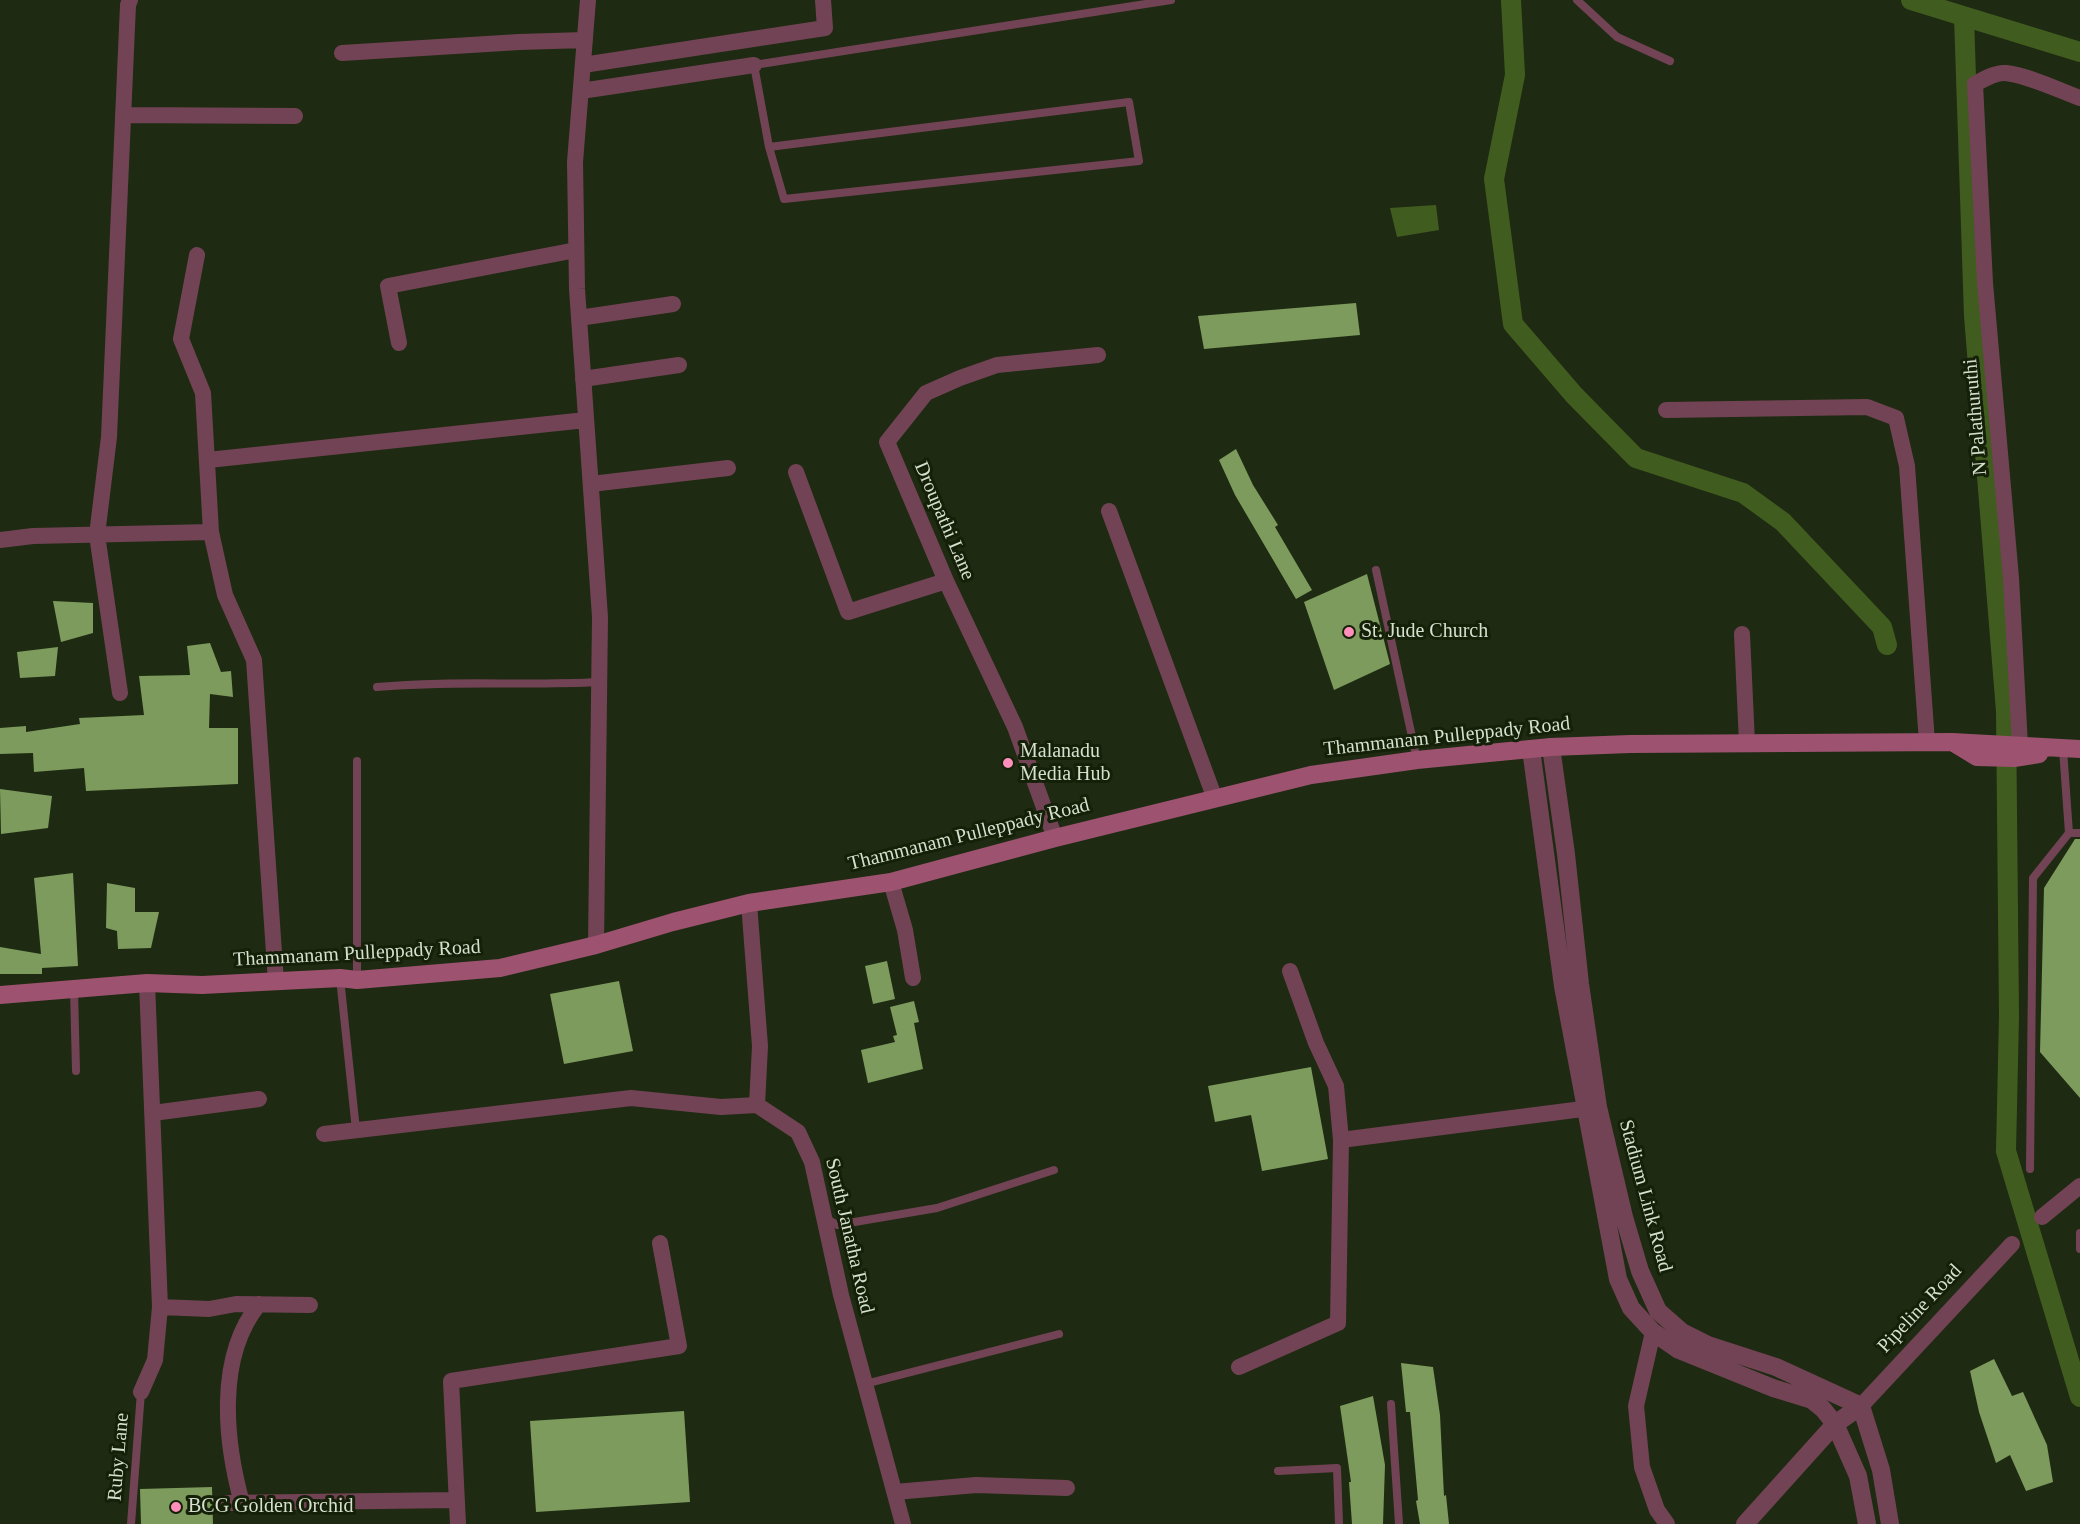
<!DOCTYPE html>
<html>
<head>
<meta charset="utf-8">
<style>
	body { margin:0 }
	canvas { display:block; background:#1e2a11 }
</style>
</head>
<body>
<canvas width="2080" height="1524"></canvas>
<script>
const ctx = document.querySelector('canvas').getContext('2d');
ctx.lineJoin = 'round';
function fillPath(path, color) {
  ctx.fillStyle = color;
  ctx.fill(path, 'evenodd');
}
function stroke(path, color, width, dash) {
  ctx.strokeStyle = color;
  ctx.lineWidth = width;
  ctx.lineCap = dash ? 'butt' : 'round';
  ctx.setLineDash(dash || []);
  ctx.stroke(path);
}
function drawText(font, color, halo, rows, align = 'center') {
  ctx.font = font + ' "Times New Roman",serif';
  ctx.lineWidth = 6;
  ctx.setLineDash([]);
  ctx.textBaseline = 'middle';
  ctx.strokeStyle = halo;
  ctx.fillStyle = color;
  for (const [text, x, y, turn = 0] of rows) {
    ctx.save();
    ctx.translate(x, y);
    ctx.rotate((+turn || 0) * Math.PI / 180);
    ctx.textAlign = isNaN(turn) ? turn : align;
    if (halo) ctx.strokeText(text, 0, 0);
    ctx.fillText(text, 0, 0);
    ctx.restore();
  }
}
fillPath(new Path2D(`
	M 1436,205 L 1439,230 L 1397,237 L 1390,208 Z`), '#415c1f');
stroke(new Path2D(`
	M 1511,0 L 1515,75 L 1494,179 L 1513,324 L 1574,395 L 1636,458 L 1743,493 L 1783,522 L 1882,627 L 1887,645
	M 1911,0 L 2080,52
	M 1964,17 L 1974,316 L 2006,711 L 2009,1016 L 2006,1151 L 2080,1397`), '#415c1f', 20);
fillPath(new Path2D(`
	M 1356,303 L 1360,335 L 1204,349 L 1198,316 Z
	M 1236,449 L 1253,485 L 1278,525 L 1275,527 L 1312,590 L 1296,599 L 1235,495 L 1219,460 Z
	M 1367,574 L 1390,664 L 1334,690 L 1304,602 Z
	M 53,601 L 93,603 L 93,633 L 61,642 Z
	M 210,643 L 221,672 L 231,671 L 233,697 L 210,694 L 209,728 L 238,728 L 238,784 L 86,791 L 84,768 L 34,772 L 33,753 L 0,754 L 0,728 L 26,726 L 26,732 L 80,724 L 79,718 L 144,715 L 139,676 L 190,675 L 187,646 Z
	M 58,647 L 55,676 L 20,678 L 17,652 Z
	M 0,789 L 52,796 L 48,828 L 1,834 Z
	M 2075,839 L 2080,839 L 2080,1098 L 2040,1052 L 2044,888 Z
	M 73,873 L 78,966 L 42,968 L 42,974 L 0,974 L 0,947 L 41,954 L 34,878 Z
	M 107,883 L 135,888 L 135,912 L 159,912 L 151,948 L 118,949 L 117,931 L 106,928 Z
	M 887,961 L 895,999 L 873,1004 L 865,966 Z
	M 619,981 L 633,1051 L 564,1064 L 550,994 Z
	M 914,1001 L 919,1022 L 914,1023 L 923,1069 L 868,1083 L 861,1050 L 895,1042 L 893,1036 L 897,1035 L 890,1007 Z
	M 1311,1067 L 1328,1159 L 1262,1171 L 1251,1115 L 1215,1122 L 1208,1086 Z
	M 1994,1359 L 2012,1396 L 2023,1392 L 2047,1445 L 2053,1482 L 2026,1491 L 2010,1455 L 1996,1463 L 1979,1412 L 1970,1371 Z
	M 1401,1363 L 1433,1367 L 1440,1415 L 1444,1496 L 1446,1495 L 1449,1524 L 1420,1524 L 1416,1501 L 1418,1500 L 1410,1412 L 1406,1412 Z
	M 1373,1396 L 1385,1465 L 1383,1524 L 1352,1524 L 1349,1482 L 1351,1482 L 1340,1406 Z
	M 684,1411 L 690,1502 L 536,1512 L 530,1421 Z
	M 212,1487 L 213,1524 L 141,1524 L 140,1489 Z`), '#7c9b5d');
stroke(new Path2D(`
	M 1577,0 L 1617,37 L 1670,61
	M 769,147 L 1129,102 L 1139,161 L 784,199 L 769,147 L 754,65 L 1171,0
	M 1376,570 L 1417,760
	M 377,687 C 451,680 525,686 599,682
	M 2063,749 L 2069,833 L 2080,833
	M 340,978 L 356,1130
	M 357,980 L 357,761
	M 74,989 L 76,1071
	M 2030,1169 L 2033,878 L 2069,833
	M 826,1218 L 837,1225 L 937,1208 L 1054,1170
	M 2080,1233 L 2080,1249
	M 865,1384 L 1059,1334
	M 1391,1404 L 1399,1524
	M 1278,1471 L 1337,1468 L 1339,1524
	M 131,1524 L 141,1392`), '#724355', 8);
stroke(new Path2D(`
	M 588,0 L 575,162 L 577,289 L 600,617 L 596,945
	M 342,53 L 519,42 L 585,40
	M 583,65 L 825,28 L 823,0
	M 581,91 L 754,65
	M 123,115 L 295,116
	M 197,255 L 181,339 L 203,393 L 211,532
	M 579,318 L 673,304
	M 399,343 L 388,286 L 576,250
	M 583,379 L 679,365
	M 1666,410 L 1867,407 L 1896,418 L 1907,466 L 1927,742
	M 208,460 L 586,420
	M 796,472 L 848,612 L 946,581
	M 591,484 L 728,468
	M 1109,511 L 1215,799
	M 0,540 L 33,536 L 211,532 L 225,595 L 254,660 L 276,982
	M 1742,634 L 1747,743
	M 120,693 L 97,535 L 109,437 L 128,5 L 130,0
	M 2020,746 L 2011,578 L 1985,283 L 1975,84 C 1984,79 1996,72 2006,73 C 2030,76 2058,90 2080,98
	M 1055,838 L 1015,727 L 946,581 L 887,442 L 926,393 L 960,378 L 997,365 L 1098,355
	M 891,882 L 905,930 L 913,978
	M 749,903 L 760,1046 L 757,1105 L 798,1132 L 812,1162 L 841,1295 L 903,1524
	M 1290,971 L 1316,1043 L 1336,1086 L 1341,1140
	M 153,1113 L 259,1099
	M 324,1134 L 631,1098 L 721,1107 L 757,1105
	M 2042,1217 L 2080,1186
	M 160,1307 L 209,1309 L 236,1304 L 310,1305
	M 1653,1332 L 1636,1406 L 1642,1467 L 1657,1510 L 1667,1524
	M 1239,1367 L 1338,1323 L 1341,1140 L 1598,1107
	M 141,1392 L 155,1360 L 160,1307 L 147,983
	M 1861,1406 L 2012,1244
	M 895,1492 L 976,1485 L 1067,1488
	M 223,1503 L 457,1500
	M 242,1503 C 225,1441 216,1357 259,1304
	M 458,1524 L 451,1381 L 679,1346 L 660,1243`), '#724355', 16);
stroke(new Path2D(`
	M 1551,747 L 1566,854 L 1580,984 L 1598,1107 L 1624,1217 L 1640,1271 L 1658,1311 L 1682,1332 L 1708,1345 L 1776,1367 L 1861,1406 L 1881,1470 L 1890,1524
	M 1531,749 L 1563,986 L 1618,1279 L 1631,1308 L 1653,1332 L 1679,1350 L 1773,1388 L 1812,1400 L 1823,1409 L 1835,1424 L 1858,1476 L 1867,1524
	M 1745,1524 L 1835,1424 L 1861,1406`), '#724355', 18);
stroke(new Path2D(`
	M 1954,743 L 1977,757 L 2014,758 L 2039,754
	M 0,995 L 147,983 L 202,985 L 340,978 L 357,980 L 500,968 L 596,945 L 673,922 L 749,903 L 891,882 L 1055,838 L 1311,775 L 1417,760 L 1551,747 L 1630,744 L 1952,742 L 2080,749`), '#9d5270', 18);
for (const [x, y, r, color] of [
	[1349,632,6,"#ff8eba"],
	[1008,763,6,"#ff8eba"],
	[176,1507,6,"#ff8eba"]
]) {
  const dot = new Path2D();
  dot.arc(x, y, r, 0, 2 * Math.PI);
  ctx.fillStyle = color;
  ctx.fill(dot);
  stroke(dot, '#142007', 2);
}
drawText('20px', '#d7dfcf', '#142007', [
	["N Palathuruthi",1976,417,-95],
	["Droupathi Lane",944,521,67],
	["Thammanam Pulleppady Road",1447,737,-6],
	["Thammanam Pulleppady Road",969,835,-14],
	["Thammanam Pulleppady Road",357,954,-3],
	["Stadium Link Road",1645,1196,75],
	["South Janatha Road",849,1236,77],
	["Pipeline Road",1920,1309,-47],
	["Ruby Lane",119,1457,-85]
]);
drawText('20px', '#d7dfcf', '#142007', [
	["St. Jude Church",1361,632],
	["Malanadu",1020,752],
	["Media Hub",1020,775],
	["BCG Golden Orchid",188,1507]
], 'left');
</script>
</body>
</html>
